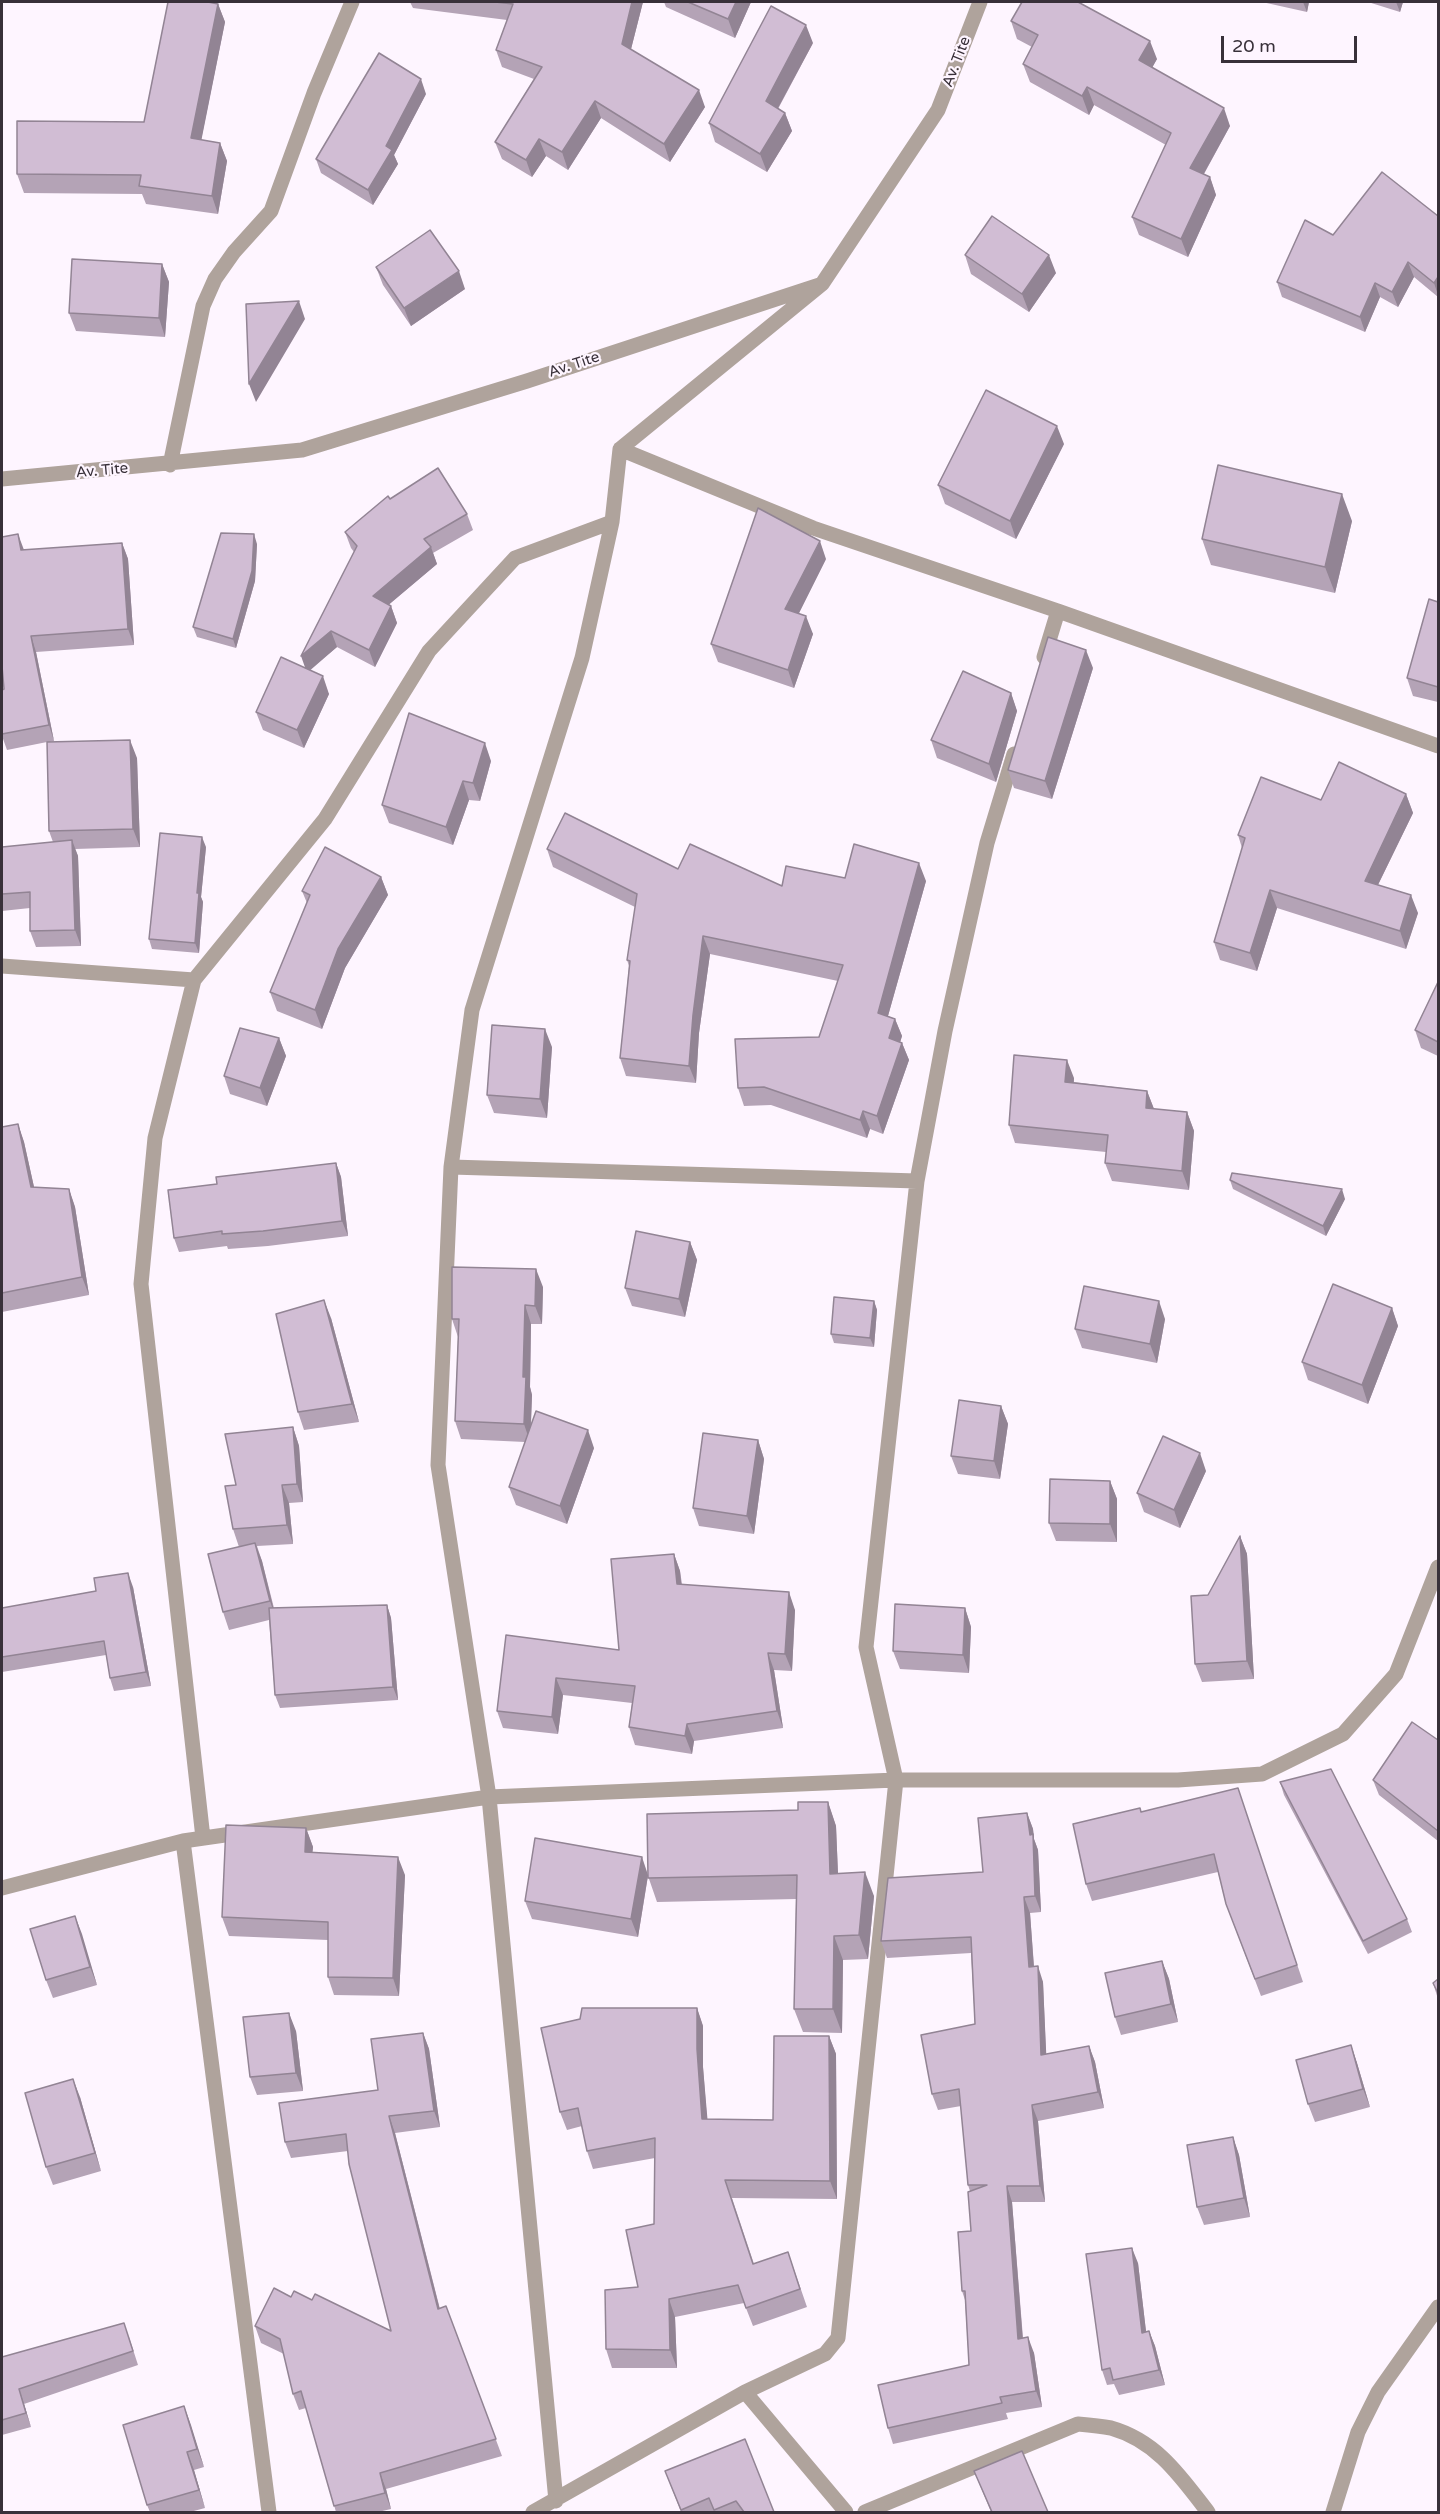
<!DOCTYPE html>
<html>
<head>
<meta charset="utf-8">
<style>
	body { margin:0 }
	#map { position:relative; width:1440px; height:2514px; overflow:hidden; background:#fef5ff; font-family:"Varela Round",sans-serif }
	canvas { display:block }
	.frame { position:absolute; inset:0; border:3px solid #383039; pointer-events:none }
	.scale { position:absolute; left:1221px; top:36px; width:136px; height:27px; box-sizing:border-box; border:3px solid #383039; border-top:0; padding-left:8px; font-size:18px; line-height:21px; white-space:nowrap; color:#383039; -webkit-text-stroke:4px #fef5ff; paint-order:stroke }
</style>
</head>
<body>
<div id="map">
<canvas width="1440" height="2514"></canvas>
<div class="frame"></div>
<div class="scale">20 m</div>
</div>
<script>
const ctx = document.querySelector('canvas').getContext('2d');
ctx.lineJoin = 'round';
function stroke(path, color, width, dash) {
  ctx.strokeStyle = color;
  ctx.lineWidth = width;
  ctx.lineCap = dash ? 'butt' : 'round';
  ctx.setLineDash(dash || []);
  ctx.stroke(path);
}
function fillPath(path, color) {
  ctx.fillStyle = color;
  ctx.fill(path, 'evenodd');
}
function drawText(font, color, halo, rows, align = 'center') {
  ctx.font = font + ' "Varela Round",sans-serif';
  ctx.lineWidth = 4.5;
  ctx.setLineDash([]);
  ctx.textBaseline = 'middle';
  ctx.strokeStyle = halo;
  ctx.fillStyle = color;
  for (const [text, x, y, turn = 0] of rows) {
    ctx.save();
    ctx.translate(x, y);
    ctx.rotate((+turn || 0) * Math.PI / 180);
    ctx.textAlign = isNaN(turn) ? turn : align;
    if (halo) ctx.strokeText(text, 0, 0);
    ctx.fillText(text, 0, 0);
    ctx.restore();
  }
}
stroke(new Path2D(`
	M 620,449 L 813,528 L 1058,611 L 1044,657
	M 170,465 L 203,306 L 215,279 L 234,252 L 271,211 L 314,93 L 352,2
	M 2,479 L 302,450 L 527,381 L 822,284 L 938,110 L 980,2
	M 1058,611 L 1438,746
	M 2,966 L 194,980
	M 451,1167 L 917,1181
	M 203,1838 L 141,1284 L 155,1138 L 194,980 L 325,819 L 429,651 L 515,558 L 612,522 L 620,449 L 822,284
	M 183,1841 L 269,2512
	M 2,1888 L 183,1841 L 489,1797 L 896,1780 L 1178,1780 L 1262,1774 L 1343,1734 L 1396,1674 L 1438,1567
	M 745,2392 L 846,2512
	M 556,2501 L 489,1797 L 438,1465 L 451,1167 L 472,1010 L 582,658 L 612,522
	M 533,2512 L 745,2392 L 825,2354 L 838,2338 L 896,1780 L 866,1647 L 917,1181 L 945,1031 L 987,843 L 1014,754
	M 865,2512 L 1078,2424 C 1089,2425 1100,2426 1111,2428 C 1157,2441 1181,2477 1208,2512
	M 1333,2512 L 1358,2432 L 1378,2392 L 1438,2307`), '#afa39c', 15);
fillPath(new Path2D(`
	M 410,2 L 643,2 L 631,49 L 705,107 L 670,162 L 601,118 L 568,170 L 546,156 L 532,177 L 502,159 L 495,142 L 534,79 L 502,67 L 496,50 L 507,20 L 413,8 Z
	M 664,2 L 751,2 L 735,38 L 666,7 Z
	M 1262,2 L 1309,2 L 1307,12 Z
	M 1368,2 L 1403,2 L 1400,12 Z
	M 218,4 L 225,22 L 201,140 L 220,143 L 227,161 L 218,214 L 146,204 L 142,194 L 24,193 L 17,174 L 144,122 Z
	M 1011,21 L 1157,59 L 1152,67 L 1230,126 L 1204,174 L 1210,177 L 1216,195 L 1188,257 L 1139,235 L 1132,217 L 1166,145 L 1094,105 L 1089,115 L 1030,82 L 1023,64 L 1032,47 L 1017,39 Z
	M 813,43 L 778,109 L 785,113 L 792,131 L 767,172 L 715,142 L 709,123 Z
	M 426,94 L 394,155 L 398,164 L 373,205 L 321,173 L 316,159 Z
	M 1438,216 L 1438,297 L 1414,277 L 1398,307 L 1380,297 L 1365,332 L 1282,297 L 1277,282 L 1333,235 Z
	M 965,255 L 1056,273 L 1029,312 L 971,274 Z
	M 162,264 L 169,282 L 165,337 L 76,331 L 69,313 Z
	M 376,267 L 465,289 L 411,326 L 383,285 Z
	M 1064,444 L 1016,539 L 945,504 L 938,485 Z
	M 390,499 L 467,514 L 473,530 L 433,553 L 437,564 L 388,605 L 391,606 L 397,623 L 375,667 L 337,647 L 309,670 L 329,694 L 304,748 L 263,730 L 256,712 L 305,668 L 354,552 L 351,548 L 345,532 Z
	M 1352,521 L 1335,593 L 1211,565 L 1202,539 Z
	M 122,543 L 128,559 L 134,645 L 36,652 L 54,741 L 50,742 L 137,758 L 140,847 L 75,849 L 78,856 L 81,946 L 36,947 L 30,931 L 30,908 L 2,911 L 2,847 L 53,842 L 49,831 L 47,742 L 7,750 L 2,736 L 2,690 L 4,689 L 24,550 Z
	M 257,544 L 255,581 L 236,648 L 197,637 L 193,627 Z
	M 826,559 L 799,613 L 813,634 L 794,688 L 718,662 L 711,644 Z
	M 1438,602 L 1438,702 L 1413,696 L 1407,678 Z
	M 1093,668 L 1052,799 L 1014,788 L 1008,770 Z
	M 1011,693 L 1017,711 L 996,782 L 937,758 L 931,740 Z
	M 491,761 L 480,801 L 469,800 L 453,845 L 389,823 L 382,805 Z
	M 1406,794 L 1413,813 L 1378,885 L 1418,913 L 1406,949 L 1277,908 L 1257,971 L 1220,960 L 1214,942 L 1242,848 L 1238,835 L 1321,800 Z
	M 206,847 L 201,897 L 203,902 L 199,953 L 152,949 L 149,939 Z
	M 547,849 L 678,869 L 782,886 L 845,878 L 926,881 L 888,1016 L 895,1019 L 902,1036 L 900,1042 L 902,1043 L 909,1060 L 883,1134 L 870,1129 L 867,1138 L 771,1105 L 744,1106 L 738,1088 L 819,1037 L 838,981 L 710,954 L 699,1033 L 696,1083 L 626,1076 L 620,1058 L 629,966 L 627,960 L 635,907 L 553,867 Z
	M 381,877 L 388,895 L 345,968 L 322,1029 L 277,1011 L 270,992 L 307,903 L 302,891 Z
	M 1438,982 L 1438,1056 L 1421,1048 L 1415,1030 Z
	M 279,1038 L 286,1056 L 267,1106 L 230,1094 L 224,1076 Z
	M 552,1047 L 547,1118 L 494,1113 L 487,1095 Z
	M 1074,1078 L 1074,1082 L 1147,1091 L 1154,1109 L 1187,1112 L 1194,1131 L 1189,1190 L 1112,1181 L 1105,1163 L 1106,1152 L 1015,1143 L 1009,1125 Z
	M 18,1124 L 24,1142 L 34,1187 L 69,1189 L 75,1207 L 89,1295 L 2,1312 L 2,1127 Z
	M 336,1163 L 341,1177 L 348,1236 L 268,1246 L 228,1249 L 227,1246 L 179,1252 L 174,1238 L 217,1184 Z
	M 1230,1180 L 1345,1199 L 1326,1236 L 1233,1189 Z
	M 690,1242 L 697,1260 L 685,1317 L 632,1306 L 625,1288 Z
	M 543,1287 L 542,1324 L 531,1324 L 530,1387 L 532,1395 L 531,1426 L 594,1448 L 567,1524 L 516,1505 L 509,1487 L 525,1442 L 461,1439 L 455,1421 L 458,1337 L 452,1319 Z
	M 874,1301 L 877,1310 L 874,1347 L 834,1343 L 831,1334 Z
	M 1392,1308 L 1398,1326 L 1368,1404 L 1308,1380 L 1302,1362 Z
	M 331,1318 L 359,1422 L 304,1430 L 298,1412 Z
	M 1165,1319 L 1157,1363 L 1082,1348 L 1075,1329 Z
	M 1001,1406 L 1008,1424 L 1000,1479 L 958,1474 L 951,1456 Z
	M 293,1427 L 299,1446 L 303,1502 L 289,1503 L 293,1544 L 257,1546 L 262,1561 L 274,1608 L 387,1605 L 391,1618 L 398,1700 L 280,1708 L 275,1695 L 269,1620 L 229,1630 L 223,1612 L 239,1547 L 233,1529 L 236,1485 Z
	M 758,1440 L 764,1459 L 754,1534 L 699,1526 L 693,1508 Z
	M 1206,1471 L 1180,1528 L 1144,1512 L 1137,1493 Z
	M 1110,1481 L 1117,1499 L 1117,1542 L 1056,1541 L 1049,1523 Z
	M 1240,1536 L 1247,1554 L 1254,1679 L 1202,1682 L 1195,1664 L 1208,1595 Z
	M 674,1554 L 680,1571 L 682,1584 L 795,1610 L 792,1671 L 774,1670 L 783,1728 L 694,1741 L 692,1754 L 635,1745 L 629,1727 L 632,1703 L 563,1695 L 558,1734 L 503,1728 L 497,1711 L 506,1635 L 619,1650 Z
	M 133,1587 L 151,1686 L 114,1691 L 110,1678 L 106,1655 L 2,1672 L 2,1608 Z
	M 965,1608 L 971,1627 L 969,1673 L 900,1669 L 893,1651 Z
	M 1438,1740 L 1438,1841 L 1379,1795 L 1373,1780 Z
	M 1280,1782 L 1407,1919 L 1412,1932 L 1368,1954 L 1284,1795 Z
	M 1238,1788 L 1303,1982 L 1261,1996 L 1226,1904 L 1218,1872 L 1092,1901 L 1086,1884 L 1142,1812 Z
	M 828,1802 L 836,1826 L 838,1874 L 874,1896 L 868,1959 L 843,1960 L 842,2033 L 803,2032 L 794,2009 L 796,1899 L 657,1902 L 648,1876 L 638,1937 L 532,1919 L 525,1901 L 648,1875 L 798,1810 Z
	M 1027,1813 L 1033,1829 L 1034,1839 L 1038,1850 L 1041,1912 L 1030,1913 L 1034,1966 L 1043,1982 L 1046,2054 L 1089,2046 L 1095,2062 L 1104,2108 L 1038,2121 L 1045,2202 L 1012,2202 L 1023,2338 L 1034,2353 L 1042,2407 L 1006,2413 L 1008,2419 L 893,2444 L 888,2428 L 969,2365 L 965,2300 L 962,2291 L 971,2231 L 970,2191 L 968,2185 L 961,2106 L 938,2110 L 932,2094 L 975,2024 L 971,1953 L 887,1958 L 881,1941 L 983,1872 Z
	M 306,1828 L 313,1847 L 312,1852 L 405,1875 L 399,1996 L 334,1995 L 328,1977 L 328,1940 L 229,1936 L 222,1917 Z
	M 75,1916 L 97,1985 L 53,1998 L 46,1980 Z
	M 1162,1961 L 1169,1979 L 1178,2022 L 1121,2035 L 1115,2017 Z
	M 1438,1979 L 1438,1999 L 1433,1983 Z
	M 697,2008 L 703,2026 L 703,2067 L 707,2119 L 773,2120 L 829,2036 L 836,2054 L 837,2199 L 732,2198 L 754,2264 L 788,2252 L 807,2307 L 753,2326 L 744,2303 L 675,2317 L 677,2368 L 612,2368 L 606,2349 L 638,2287 L 654,2224 L 655,2158 L 593,2169 L 587,2151 L 582,2126 L 567,2130 L 560,2112 Z
	M 296,2031 L 303,2091 L 257,2095 L 250,2077 Z
	M 423,2033 L 429,2049 L 440,2127 L 395,2133 L 440,2309 L 446,2306 L 502,2456 L 386,2489 L 391,2509 L 378,2512 L 336,2512 L 306,2408 L 299,2410 L 293,2394 L 284,2354 L 261,2343 L 255,2326 L 291,2297 L 312,2300 L 391,2331 L 348,2151 L 291,2158 L 285,2142 L 378,2090 Z
	M 1351,2045 L 1357,2063 L 1370,2107 L 1315,2122 L 1308,2104 Z
	M 80,2097 L 101,2171 L 53,2185 L 46,2167 Z
	M 1233,2137 L 1239,2155 L 1250,2217 L 1204,2225 L 1197,2207 Z
	M 1138,2263 L 1146,2332 L 1149,2331 L 1155,2346 L 1165,2385 L 1119,2395 L 1114,2384 L 1107,2385 L 1102,2370 Z
	M 129,2337 L 138,2365 L 24,2404 L 31,2427 L 2,2435 L 2,2357 Z
	M 184,2406 L 204,2467 L 194,2470 L 205,2508 L 190,2512 L 150,2512 L 147,2505 Z
	M 665,2471 L 774,2512 L 681,2512 Z
	M 974,2471 L 1048,2512 L 991,2512 Z`), '#b4a3b6');
fillPath(new Path2D(`
	M 632,2 L 643,2 L 628,61 L 622,44 Z
	M 736,2 L 751,2 L 735,38 L 728,19 Z
	M 1303,2 L 1309,2 L 1307,12 Z
	M 1396,2 L 1403,2 L 1400,12 Z
	M 218,4 L 225,22 L 198,157 L 191,138 Z
	M 806,25 L 813,43 L 772,119 L 766,101 Z
	M 1150,41 L 1157,59 L 1146,79 L 1139,60 Z
	M 421,79 L 426,94 L 394,155 L 398,164 L 373,205 L 368,190 L 386,146 Z
	M 1087,87 L 1094,105 L 1089,115 L 1082,96 Z
	M 699,90 L 705,107 L 670,162 L 664,144 Z
	M 595,101 L 601,118 L 568,170 L 562,152 Z
	M 1224,108 L 1230,126 L 1197,186 L 1190,168 Z
	M 785,113 L 792,131 L 767,172 L 760,154 Z
	M 539,139 L 546,156 L 532,177 L 526,160 Z
	M 220,143 L 227,161 L 218,214 L 212,196 Z
	M 1210,177 L 1216,195 L 1188,257 L 1181,239 Z
	M 1049,255 L 1056,273 L 1029,312 L 1022,294 Z
	M 1408,262 L 1414,277 L 1398,307 L 1392,292 Z
	M 162,264 L 169,282 L 165,337 L 159,318 Z
	M 459,271 L 465,289 L 411,326 L 404,308 Z
	M 1438,277 L 1438,295 L 1434,283 Z
	M 1375,283 L 1380,297 L 1365,332 L 1360,317 Z
	M 299,301 L 305,319 L 256,402 L 249,384 Z
	M 1057,426 L 1064,444 L 1016,539 L 1010,521 Z
	M 1342,494 L 1352,521 L 1335,593 L 1325,567 Z
	M 18,534 L 24,550 L 21,550 Z
	M 254,534 L 257,544 L 255,581 L 236,648 L 233,639 Z
	M 820,541 L 826,559 L 792,627 L 785,609 Z
	M 122,543 L 128,559 L 134,645 L 128,629 Z
	M 431,547 L 437,564 L 379,613 L 373,596 Z
	M 391,606 L 397,623 L 375,667 L 369,650 Z
	M 806,616 L 813,634 L 794,688 L 788,670 Z
	M 331,631 L 337,647 L 307,673 L 301,656 Z
	M 31,636 L 36,652 L 54,741 L 49,725 Z
	M 1086,650 L 1093,668 L 1052,799 L 1045,781 Z
	M 323,676 L 329,694 L 304,748 L 297,730 Z
	M 1011,693 L 1017,711 L 996,782 L 989,764 Z
	M 130,740 L 137,758 L 140,847 L 133,829 Z
	M 485,743 L 491,761 L 480,801 L 473,783 Z
	M 463,781 L 469,800 L 453,845 L 446,827 Z
	M 1406,794 L 1413,813 L 1371,899 L 1365,881 Z
	M 202,837 L 206,847 L 201,897 L 203,902 L 199,953 L 195,943 L 197,893 Z
	M 72,840 L 78,856 L 81,946 L 75,930 Z
	M 919,863 L 926,881 L 884,1030 L 878,1013 Z
	M 381,877 L 388,895 L 345,968 L 322,1029 L 315,1010 L 338,949 Z
	M 1270,890 L 1277,908 L 1257,971 L 1250,953 Z
	M 1411,895 L 1418,913 L 1406,949 L 1400,931 Z
	M 703,936 L 710,954 L 699,1033 L 696,1083 L 689,1066 L 693,1015 Z
	M 895,1019 L 902,1036 L 896,1056 L 889,1038 Z
	M 545,1029 L 552,1047 L 547,1118 L 540,1099 Z
	M 279,1038 L 286,1056 L 267,1106 L 260,1088 Z
	M 902,1043 L 909,1060 L 883,1134 L 877,1116 Z
	M 1067,1060 L 1074,1078 L 1072,1100 L 1065,1082 Z
	M 1147,1091 L 1154,1109 L 1146,1108 Z
	M 863,1111 L 870,1129 L 867,1138 L 860,1120 Z
	M 1187,1112 L 1194,1131 L 1189,1190 L 1182,1171 Z
	M 18,1124 L 24,1142 L 38,1205 L 31,1187 Z
	M 336,1163 L 341,1177 L 348,1236 L 342,1221 Z
	M 69,1189 L 75,1207 L 89,1295 L 82,1277 Z
	M 1342,1189 L 1345,1199 L 1326,1236 L 1323,1226 Z
	M 690,1242 L 697,1260 L 685,1317 L 679,1299 Z
	M 536,1269 L 543,1287 L 542,1324 L 535,1306 Z
	M 324,1300 L 331,1318 L 359,1422 L 352,1404 Z
	M 874,1301 L 877,1310 L 874,1347 L 870,1338 Z
	M 1159,1301 L 1165,1319 L 1157,1363 L 1150,1344 Z
	M 525,1305 L 531,1324 L 530,1387 L 532,1395 L 530,1442 L 524,1424 L 523,1377 Z
	M 1392,1308 L 1398,1326 L 1368,1404 L 1362,1385 Z
	M 1001,1406 L 1008,1424 L 1000,1479 L 994,1461 Z
	M 293,1427 L 299,1446 L 303,1502 L 297,1484 Z
	M 588,1430 L 594,1448 L 567,1524 L 560,1506 Z
	M 758,1440 L 764,1459 L 754,1534 L 747,1516 Z
	M 1200,1453 L 1206,1471 L 1180,1528 L 1174,1510 Z
	M 1110,1481 L 1117,1499 L 1117,1542 L 1110,1524 Z
	M 282,1485 L 289,1503 L 293,1544 L 287,1525 Z
	M 1240,1536 L 1247,1554 L 1254,1679 L 1247,1661 Z
	M 255,1543 L 262,1561 L 276,1619 L 270,1601 Z
	M 674,1554 L 680,1571 L 683,1602 L 677,1584 Z
	M 128,1573 L 133,1587 L 151,1686 L 146,1672 Z
	M 789,1592 L 795,1610 L 792,1671 L 785,1654 Z
	M 387,1605 L 391,1618 L 398,1700 L 393,1687 Z
	M 965,1608 L 971,1627 L 969,1673 L 963,1655 Z
	M 768,1653 L 774,1670 L 783,1728 L 777,1711 Z
	M 556,1678 L 563,1695 L 558,1734 L 552,1717 Z
	M 687,1724 L 694,1741 L 692,1754 L 685,1736 Z
	M 828,1802 L 836,1826 L 839,1898 L 830,1874 Z
	M 1027,1813 L 1033,1829 L 1034,1839 L 1038,1850 L 1041,1912 L 1035,1896 Z
	M 306,1828 L 313,1847 L 311,1870 L 305,1852 Z
	M 398,1857 L 405,1875 L 399,1996 L 393,1978 Z
	M 642,1857 L 648,1875 L 638,1937 L 631,1919 Z
	M 865,1872 L 874,1896 L 868,1959 L 859,1935 Z
	M 1024,1897 L 1030,1913 L 1035,1983 L 1029,1967 Z
	M 75,1916 L 82,1934 L 97,1985 L 90,1967 Z
	M 834,1936 L 843,1960 L 842,2033 L 833,2009 Z
	M 1162,1961 L 1169,1979 L 1178,2022 L 1171,2004 Z
	M 1038,1966 L 1043,1982 L 1047,2071 L 1041,2055 Z
	M 697,2008 L 703,2026 L 703,2067 L 709,2137 L 702,2119 L 697,2049 Z
	M 289,2013 L 296,2031 L 303,2091 L 296,2073 Z
	M 423,2033 L 429,2049 L 440,2127 L 434,2111 Z
	M 829,2036 L 836,2054 L 837,2199 L 830,2181 Z
	M 1351,2045 L 1357,2063 L 1370,2107 L 1363,2089 Z
	M 1089,2046 L 1095,2062 L 1104,2108 L 1098,2092 Z
	M 73,2079 L 80,2097 L 101,2171 L 95,2153 Z
	M 1032,2105 L 1038,2121 L 1045,2202 L 1040,2186 Z
	M 389,2116 L 395,2133 L 444,2326 L 438,2309 Z
	M 1233,2137 L 1239,2155 L 1250,2217 L 1244,2198 Z
	M 1007,2186 L 1012,2202 L 1024,2355 L 1018,2339 Z
	M 1132,2248 L 1138,2263 L 1148,2348 L 1142,2333 Z
	M 669,2299 L 675,2317 L 677,2368 L 670,2350 Z
	M 1149,2331 L 1155,2346 L 1165,2385 L 1159,2370 Z
	M 1028,2337 L 1034,2353 L 1042,2407 L 1036,2391 Z
	M 19,2389 L 24,2404 L 31,2427 L 26,2413 Z
	M 184,2406 L 191,2425 L 204,2467 L 197,2449 Z
	M 187,2452 L 194,2470 L 205,2508 L 199,2490 Z
	M 380,2473 L 386,2489 L 391,2509 L 385,2493 Z`), '#928494');
const building = new Path2D(`
	M 168,2 L 208,2 L 218,4 L 191,138 L 220,143 L 212,196 L 139,186 L 141,175 L 17,174 L 17,121 L 144,122 Z
	M 495,2 L 632,2 L 622,44 L 699,90 L 664,144 L 595,101 L 562,152 L 539,139 L 526,160 L 495,142 L 542,67 L 496,50 L 513,4 Z
	M 688,2 L 736,2 L 728,19 Z
	M 1022,2 L 1078,2 L 1150,41 L 1139,60 L 1224,108 L 1190,168 L 1210,177 L 1181,239 L 1132,217 L 1171,133 L 1087,87 L 1082,96 L 1023,64 L 1038,35 L 1011,21 Z
	M 771,6 L 806,25 L 766,101 L 785,113 L 760,154 L 709,123 Z
	M 379,53 L 421,79 L 386,146 L 392,150 L 368,190 L 316,159 Z
	M 1382,172 L 1438,216 L 1438,277 L 1434,283 L 1408,262 L 1392,292 L 1375,283 L 1360,317 L 1277,282 L 1305,220 L 1333,235 Z
	M 992,216 L 1049,255 L 1022,294 L 965,255 Z
	M 430,230 L 459,271 L 404,308 L 376,267 Z
	M 72,259 L 162,264 L 159,318 L 69,313 Z
	M 299,301 L 249,384 L 246,304 Z
	M 986,390 L 1057,426 L 1010,521 L 938,485 Z
	M 1218,465 L 1342,494 L 1325,567 L 1202,539 Z
	M 438,468 L 467,514 L 424,539 L 431,547 L 373,596 L 391,606 L 369,650 L 331,631 L 301,656 L 357,546 L 345,532 L 388,496 L 390,499 Z
	M 758,508 L 820,541 L 785,609 L 806,616 L 788,670 L 711,644 Z
	M 221,533 L 254,534 L 252,571 L 233,639 L 193,627 Z
	M 18,534 L 21,550 L 122,543 L 128,629 L 31,636 L 49,725 L 2,734 L 2,690 L 4,689 L 2,666 L 2,537 Z
	M 1429,599 L 1438,602 L 1438,687 L 1407,678 Z
	M 1048,637 L 1086,650 L 1045,781 L 1008,770 Z
	M 281,657 L 323,676 L 297,730 L 256,712 Z
	M 963,671 L 1011,693 L 989,764 L 931,740 Z
	M 409,713 L 485,743 L 473,783 L 463,781 L 446,827 L 382,805 Z
	M 130,740 L 133,829 L 49,831 L 47,742 Z
	M 1339,762 L 1406,794 L 1365,881 L 1411,895 L 1400,931 L 1270,890 L 1250,953 L 1214,942 L 1245,838 L 1238,835 L 1261,777 L 1321,800 Z
	M 565,813 L 678,869 L 690,844 L 782,886 L 786,866 L 845,878 L 854,844 L 919,863 L 878,1013 L 895,1019 L 889,1038 L 902,1043 L 877,1116 L 863,1111 L 860,1120 L 764,1087 L 738,1088 L 735,1039 L 819,1037 L 843,965 L 703,936 L 693,1015 L 689,1066 L 620,1058 L 630,961 L 627,960 L 637,894 L 547,849 Z
	M 160,833 L 202,837 L 197,893 L 199,893 L 195,943 L 149,939 Z
	M 72,840 L 75,930 L 30,931 L 30,892 L 2,894 L 2,847 Z
	M 325,847 L 381,877 L 338,949 L 315,1010 L 270,992 L 310,895 L 302,891 Z
	M 1438,982 L 1438,1042 L 1415,1030 Z
	M 492,1025 L 545,1029 L 540,1099 L 487,1095 Z
	M 240,1028 L 279,1038 L 260,1088 L 224,1076 Z
	M 1014,1055 L 1067,1060 L 1065,1082 L 1147,1091 L 1146,1108 L 1187,1112 L 1182,1171 L 1105,1163 L 1108,1135 L 1009,1125 Z
	M 18,1124 L 31,1187 L 69,1189 L 82,1277 L 2,1293 L 2,1127 Z
	M 336,1163 L 342,1221 L 263,1231 L 222,1234 L 222,1231 L 174,1238 L 168,1190 L 217,1184 L 216,1177 Z
	M 1232,1173 L 1342,1189 L 1323,1226 L 1230,1180 Z
	M 636,1231 L 690,1242 L 679,1299 L 625,1288 Z
	M 452,1267 L 536,1269 L 535,1306 L 525,1305 L 523,1377 L 526,1377 L 524,1424 L 455,1421 L 459,1319 L 452,1319 Z
	M 1333,1284 L 1392,1308 L 1362,1385 L 1302,1362 Z
	M 1084,1286 L 1159,1301 L 1150,1344 L 1075,1329 Z
	M 834,1297 L 874,1301 L 870,1338 L 831,1334 Z
	M 324,1300 L 352,1404 L 298,1412 L 276,1314 Z
	M 959,1400 L 1001,1406 L 994,1461 L 951,1456 Z
	M 536,1411 L 588,1430 L 560,1506 L 509,1487 Z
	M 293,1427 L 297,1484 L 282,1485 L 287,1525 L 233,1529 L 225,1486 L 236,1485 L 225,1434 Z
	M 703,1433 L 758,1440 L 747,1516 L 693,1508 Z
	M 1163,1436 L 1200,1453 L 1174,1510 L 1137,1493 Z
	M 1050,1479 L 1110,1481 L 1110,1524 L 1049,1523 Z
	M 1240,1536 L 1247,1661 L 1195,1664 L 1191,1596 L 1208,1595 Z
	M 255,1543 L 270,1601 L 223,1612 L 208,1554 Z
	M 674,1554 L 677,1584 L 789,1592 L 785,1654 L 768,1653 L 777,1711 L 687,1724 L 685,1736 L 629,1727 L 635,1686 L 556,1678 L 552,1717 L 497,1711 L 506,1635 L 619,1650 L 611,1559 Z
	M 128,1573 L 146,1672 L 110,1678 L 104,1641 L 2,1657 L 2,1608 L 96,1591 L 94,1578 Z
	M 895,1604 L 965,1608 L 963,1655 L 893,1651 Z
	M 387,1605 L 393,1687 L 275,1695 L 269,1608 Z
	M 1412,1722 L 1438,1740 L 1438,1831 L 1373,1780 Z
	M 1331,1769 L 1407,1919 L 1363,1941 L 1280,1782 Z
	M 1238,1788 L 1297,1965 L 1255,1979 L 1226,1904 L 1214,1854 L 1086,1884 L 1073,1824 L 1140,1808 L 1141,1812 Z
	M 798,1802 L 828,1802 L 830,1874 L 865,1872 L 859,1935 L 834,1936 L 833,2009 L 794,2009 L 797,1875 L 648,1878 L 647,1814 L 798,1810 Z
	M 1027,1813 L 1030,1835 L 1033,1834 L 1035,1896 L 1024,1897 L 1029,1967 L 1038,1966 L 1041,2055 L 1089,2046 L 1098,2092 L 1032,2105 L 1040,2186 L 1007,2186 L 1018,2339 L 1028,2337 L 1036,2391 L 1000,2397 L 1002,2403 L 888,2428 L 878,2385 L 969,2365 L 965,2291 L 962,2291 L 958,2232 L 971,2231 L 968,2192 L 987,2185 L 968,2185 L 959,2089 L 932,2094 L 921,2035 L 975,2024 L 971,1937 L 881,1941 L 888,1878 L 983,1872 L 978,1818 Z
	M 226,1825 L 306,1828 L 305,1852 L 398,1857 L 393,1978 L 328,1977 L 328,1922 L 222,1917 Z
	M 535,1838 L 642,1857 L 631,1919 L 525,1901 Z
	M 75,1916 L 90,1967 L 46,1980 L 30,1929 Z
	M 1162,1961 L 1171,2004 L 1115,2017 L 1105,1973 Z
	M 1438,1979 L 1438,1993 L 1433,1983 Z
	M 582,2008 L 697,2008 L 697,2049 L 702,2119 L 773,2120 L 774,2036 L 829,2036 L 830,2181 L 725,2180 L 753,2264 L 788,2252 L 800,2289 L 746,2308 L 738,2285 L 669,2299 L 670,2350 L 606,2349 L 605,2290 L 638,2287 L 626,2230 L 654,2224 L 655,2138 L 587,2151 L 578,2108 L 560,2112 L 541,2028 L 580,2019 Z
	M 289,2013 L 296,2073 L 250,2077 L 243,2017 Z
	M 423,2033 L 434,2111 L 389,2116 L 438,2309 L 446,2306 L 496,2439 L 380,2473 L 385,2493 L 334,2506 L 301,2391 L 293,2394 L 280,2339 L 255,2326 L 274,2288 L 291,2297 L 294,2291 L 312,2300 L 315,2294 L 391,2331 L 349,2164 L 346,2134 L 285,2142 L 279,2103 L 378,2090 L 371,2039 Z
	M 1351,2045 L 1363,2089 L 1308,2104 L 1296,2060 Z
	M 73,2079 L 95,2153 L 46,2167 L 25,2093 Z
	M 1233,2137 L 1244,2198 L 1197,2207 L 1187,2145 Z
	M 1132,2248 L 1142,2333 L 1149,2331 L 1159,2370 L 1113,2380 L 1110,2368 L 1102,2370 L 1086,2254 Z
	M 124,2323 L 133,2351 L 19,2389 L 26,2413 L 2,2420 L 2,2357 Z
	M 184,2406 L 197,2449 L 187,2452 L 199,2490 L 147,2505 L 123,2425 Z
	M 745,2439 L 774,2512 L 744,2512 L 736,2501 L 714,2510 L 709,2498 L 681,2510 L 665,2471 Z
	M 1022,2451 L 1048,2512 L 992,2512 L 974,2471 Z`);
fillPath(building, '#d1bdd4');
stroke(building, '#928494', 1.5);
drawText('15px', '#383039', '#fef5ff', [
	["Av. Tite",957,62,-69],
	["Av. Tite",574,365,-18],
	["Av. Tite",102,471,-5]
]);
</script>
</body>
</html>
